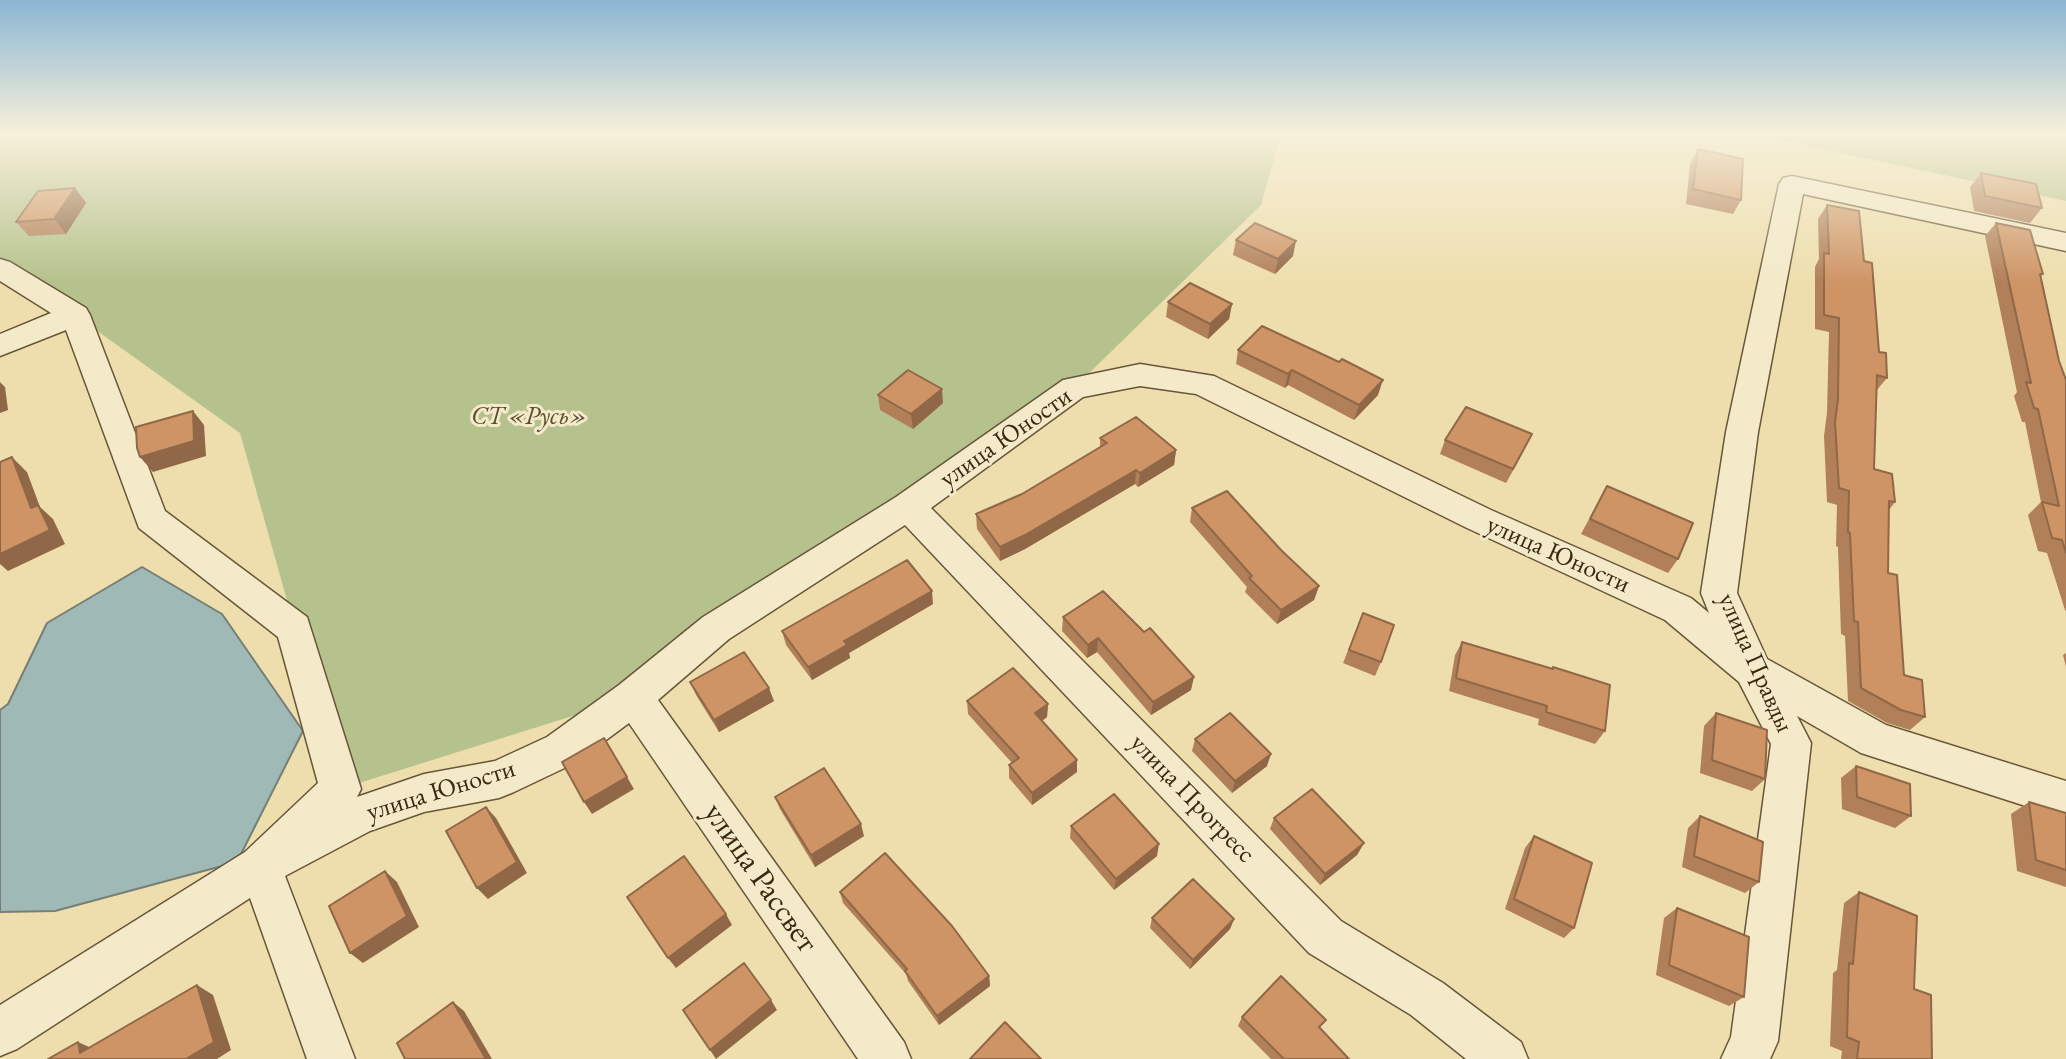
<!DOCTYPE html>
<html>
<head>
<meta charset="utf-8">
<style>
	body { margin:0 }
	canvas { display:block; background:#eedead }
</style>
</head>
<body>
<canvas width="2066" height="1059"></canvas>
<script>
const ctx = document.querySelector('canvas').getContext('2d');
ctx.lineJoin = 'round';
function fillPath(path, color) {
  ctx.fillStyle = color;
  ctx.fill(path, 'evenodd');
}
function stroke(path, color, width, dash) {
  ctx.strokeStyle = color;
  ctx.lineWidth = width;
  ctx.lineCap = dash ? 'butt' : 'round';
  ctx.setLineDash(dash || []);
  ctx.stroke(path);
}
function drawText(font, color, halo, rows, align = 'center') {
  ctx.font = font + ' "EB Garamond",serif';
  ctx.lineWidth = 6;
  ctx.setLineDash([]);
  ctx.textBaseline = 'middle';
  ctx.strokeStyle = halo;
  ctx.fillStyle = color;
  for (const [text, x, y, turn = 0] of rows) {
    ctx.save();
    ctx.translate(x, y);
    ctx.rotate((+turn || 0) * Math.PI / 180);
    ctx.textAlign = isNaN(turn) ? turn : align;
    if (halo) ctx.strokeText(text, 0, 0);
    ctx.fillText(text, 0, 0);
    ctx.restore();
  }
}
fillPath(new Path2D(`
	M 0,134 L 1281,134 L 1261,205 L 1074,388 L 633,697 L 340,789 L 240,433 L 75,315 L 0,268 Z
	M 1752,134 L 2066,134 L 2066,201 Z`), '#b5c28d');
const water = new Path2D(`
	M 142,567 L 222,614 L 303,731 L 237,862 L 55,911 L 0,912 L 0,710 L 8,704 L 47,623 Z`);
fillPath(water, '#9fb9b6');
stroke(water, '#777f74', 2);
const street = new Path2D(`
	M 1792,176 L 2066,233 L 2066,251 L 1803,194 L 1758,432 L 1737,593 L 1767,659 L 1886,725 L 2066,781 L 2066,819 L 1861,753 L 1797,716 L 1811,743 L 1778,1041 L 1770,1059 L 1721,1059 L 1731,1037 L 1771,744 L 1739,682 L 1665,620 L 1467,528 L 1196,394 L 1140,386 L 1083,397 L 931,508 L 1341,921 L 1443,983 L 1521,1042 L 1528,1059 L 1466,1059 L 1411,1015 L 1309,953 L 905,525 L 729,639 L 658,700 L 904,1042 L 911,1059 L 858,1059 L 629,723 L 575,763 L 514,792 L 499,798 L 424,812 L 370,831 L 285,876 L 355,1059 L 307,1059 L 250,898 L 17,1049 L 0,1056 L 0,1005 L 245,852 L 318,783 L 278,637 L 139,528 L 66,330 L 0,356 L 0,334 L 51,313 L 0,281 L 0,259 L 10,262 L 86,308 L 90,315 L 165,511 L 307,617 L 361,789 L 357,797 L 424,774 L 495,761 L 547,737 L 619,685 L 703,617 L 896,497 L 1063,380 L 1140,364 L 1214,376 L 1491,510 L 1691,598 L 1709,613 L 1701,593 L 1726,432 L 1779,184 L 1783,178 Z`);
stroke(street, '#685638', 3);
fillPath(street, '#f4eaca');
fillPath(new Path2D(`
	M 1698,149 L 1741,200 L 1733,214 L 1686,204 L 1690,164 Z
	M 1981,173 L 2042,208 L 2030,223 L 1974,211 L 1970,187 Z
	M 75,188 L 86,203 L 66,234 L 29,236 L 16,222 Z
	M 1827,205 L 1864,261 L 1879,352 L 1887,378 L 1876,391 L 1874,469 L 1895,502 L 1889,510 L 1888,573 L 1904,675 L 1925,717 L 1910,730 L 1887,723 L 1848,701 L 1845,636 L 1841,634 L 1838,547 L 1836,546 L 1837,505 L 1827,502 L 1824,436 L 1827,413 L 1829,332 L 1815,329 L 1815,267 L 1819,259 L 1818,219 Z
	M 1996,223 L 2043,274 L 2041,276 L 2059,361 L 2066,380 L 2066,611 L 2065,610 L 2047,553 L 2038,551 L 2028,515 L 2041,502 L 2025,422 L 2022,422 L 2014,396 L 2017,392 L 1985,236 Z
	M 1236,240 L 1293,256 L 1275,274 L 1233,255 Z
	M 1168,302 L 1232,304 L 1229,319 L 1208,339 L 1166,317 Z
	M 1238,350 L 1378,395 L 1354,420 L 1288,385 L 1285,388 L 1236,364 Z
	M 878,395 L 943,403 L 913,429 L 880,410 Z
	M 1100,438 L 1176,450 L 1174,465 L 1138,487 L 1135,484 L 1025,549 L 1000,561 L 977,529 L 976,514 L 1022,494 L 1100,448 Z
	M 1445,440 L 1525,448 L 1506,483 L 1440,454 Z
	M 1607,486 L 1678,559 L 1668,573 L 1581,534 Z
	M 1192,508 L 1319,586 L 1314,600 L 1277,624 L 1245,592 L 1247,587 L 1190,522 Z
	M 933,604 L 849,653 L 850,658 L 812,680 L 786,645 L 782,631 Z
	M 1363,613 L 1381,662 L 1375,676 L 1343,663 Z
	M 1063,617 L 1144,632 L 1191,690 L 1151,715 L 1097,652 L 1087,658 L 1062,631 Z
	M 1462,642 L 1552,669 L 1553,667 L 1605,731 L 1595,744 L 1538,725 L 1539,719 L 1449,691 L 1455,655 Z
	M 2066,653 L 2066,667 L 2063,655 Z
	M 690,682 L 774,701 L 719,732 L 696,695 Z
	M 967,701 L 1048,704 L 1047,717 L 1042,721 L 1077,760 L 1077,772 L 1032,805 L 1009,778 L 1009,765 L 1012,763 L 968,714 Z
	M 1716,713 L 1765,779 L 1752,791 L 1700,773 L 1704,726 Z
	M 1195,739 L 1267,766 L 1232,793 L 1192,751 Z
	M 1856,766 L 1911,816 L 1895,828 L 1842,809 L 1841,778 Z
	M 775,797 L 864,836 L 815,867 L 780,809 Z
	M 2029,802 L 2066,870 L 2066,887 L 2017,871 L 2011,814 Z
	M 1700,816 L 1759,882 L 1745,893 L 1682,867 L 1688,828 Z
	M 1274,818 L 1364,843 L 1357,855 L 1320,885 L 1270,829 Z
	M 1071,826 L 1157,856 L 1114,890 L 1070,838 Z
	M 1534,836 L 1574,928 L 1564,938 L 1505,909 L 1525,848 Z
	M 840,892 L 989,976 L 990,986 L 939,1025 L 908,981 L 906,974 L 843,903 Z
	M 1859,892 L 1914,989 L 1932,1059 L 1841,1059 L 1842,1051 L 1830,1046 L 1833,973 L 1837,970 L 1844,903 Z
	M 1677,908 L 1744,997 L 1729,1006 L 1656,975 L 1664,918 Z
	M 1152,918 L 1234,919 L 1230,929 L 1190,969 L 1150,928 Z
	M 1242,1017 L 1320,1028 L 1349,1059 L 1271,1059 L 1238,1026 Z`), '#b17f58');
fillPath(new Path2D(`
	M 75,188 L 86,203 L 66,234 L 54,219 Z
	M 1296,241 L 1293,256 L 1275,274 L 1278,259 Z
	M 1232,304 L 1229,319 L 1208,339 L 1210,324 Z
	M 1292,370 L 1288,385 L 1285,388 L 1288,374 Z
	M 1383,380 L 1378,395 L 1354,420 L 1359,405 Z
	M 0,382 L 5,387 L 8,410 L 0,413 Z
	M 942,389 L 943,403 L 913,429 L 911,414 Z
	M 193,411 L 204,425 L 206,456 L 153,472 L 140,457 Z
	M 1532,434 L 1525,448 L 1506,483 L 1513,469 Z
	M 1176,450 L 1174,465 L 1138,487 L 1140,473 Z
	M 12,457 L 27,472 L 40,507 L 53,519 L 65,544 L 8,571 L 0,564 L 0,554 L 31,508 Z
	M 1136,470 L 1135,484 L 1025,549 L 1000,561 L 1000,547 Z
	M 1319,586 L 1314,600 L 1277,624 L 1281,610 Z
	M 932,591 L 933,604 L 849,653 L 850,658 L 812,680 L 808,667 L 844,641 Z
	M 1098,638 L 1097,652 L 1087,658 L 1088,645 Z
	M 1194,677 L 1191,690 L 1151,715 L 1153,702 Z
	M 769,688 L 774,701 L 719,732 L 714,720 Z
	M 1048,704 L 1047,717 L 1035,726 L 1035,713 Z
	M 1271,754 L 1267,766 L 1232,793 L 1235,781 Z
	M 1077,760 L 1077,772 L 1032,805 L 1032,793 Z
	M 627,777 L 634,789 L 592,814 L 584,802 Z
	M 486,807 L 496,818 L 527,873 L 488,899 L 477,888 Z
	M 861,824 L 864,836 L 815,867 L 811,855 Z
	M 1364,843 L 1357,855 L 1320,885 L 1325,874 Z
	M 1159,844 L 1157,856 L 1114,890 L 1116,879 Z
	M 385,871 L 397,882 L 419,927 L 363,963 L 350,953 Z
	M 726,914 L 732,925 L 676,968 L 668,958 Z
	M 1234,919 L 1230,929 L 1190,969 L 1193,960 Z
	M 989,976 L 990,986 L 939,1025 L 937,1016 Z
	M 197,985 L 213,995 L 231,1050 L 217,1059 L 186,1059 Z
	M 771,1000 L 777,1010 L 716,1059 L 710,1050 Z
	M 453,1002 L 464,1011 L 492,1059 L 486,1059 Z
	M 78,1042 L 98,1051 L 80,1053 Z`), '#906847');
const building = new Path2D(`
	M 1698,149 L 1743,159 L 1741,200 L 1693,189 Z
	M 1981,173 L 2036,184 L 2042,208 L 1985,196 Z
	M 75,188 L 54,219 L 16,222 L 38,191 Z
	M 1827,205 L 1859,211 L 1864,261 L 1872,263 L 1879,352 L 1886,353 L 1887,378 L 1877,375 L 1874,469 L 1892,474 L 1895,502 L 1889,501 L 1888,573 L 1897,575 L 1904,675 L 1922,680 L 1925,717 L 1901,710 L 1861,688 L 1858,622 L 1854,621 L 1850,533 L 1848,532 L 1849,491 L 1839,488 L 1835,422 L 1838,399 L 1839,318 L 1824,315 L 1824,253 L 1829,254 Z
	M 1255,223 L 1296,241 L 1278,259 L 1236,240 Z
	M 1996,223 L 2030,230 L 2043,274 L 2040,274 L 2059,361 L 2066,380 L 2066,553 L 2062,540 L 2052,538 L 2042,502 L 2059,506 L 2038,409 L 2034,408 L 2026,382 L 2031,383 Z
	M 1190,283 L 1232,304 L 1210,324 L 1168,302 Z
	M 1262,326 L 1339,362 L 1342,359 L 1383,380 L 1359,405 L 1292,370 L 1288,374 L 1238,350 Z
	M 908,370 L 942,389 L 911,414 L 878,395 Z
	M 1466,407 L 1532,434 L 1513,469 L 1445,440 Z
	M 193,411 L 194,441 L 140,457 L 137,448 L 136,427 Z
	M 1136,417 L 1176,450 L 1140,473 L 1136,470 L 1025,535 L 1000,547 L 976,514 L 1022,494 L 1107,443 L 1100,438 Z
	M 12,457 L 31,508 L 38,505 L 50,530 L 0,554 L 0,462 Z
	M 1607,486 L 1693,523 L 1678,559 L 1590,519 Z
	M 1227,491 L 1281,550 L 1319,586 L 1281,610 L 1249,578 L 1252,576 L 1192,508 Z
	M 907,560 L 932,591 L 844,641 L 847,645 L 808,667 L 782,631 Z
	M 1103,591 L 1144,632 L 1150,628 L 1194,677 L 1153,702 L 1098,638 L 1088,645 L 1063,617 Z
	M 1363,613 L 1394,625 L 1381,662 L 1349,650 Z
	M 1462,642 L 1553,669 L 1553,667 L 1610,685 L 1605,731 L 1546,712 L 1547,706 L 1456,678 Z
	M 744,652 L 769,688 L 714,720 L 690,682 Z
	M 1013,668 L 1048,704 L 1035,713 L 1077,760 L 1032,793 L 1009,765 L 1019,758 L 967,701 Z
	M 1230,713 L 1271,754 L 1235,781 L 1195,739 Z
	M 1716,713 L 1767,730 L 1765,779 L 1712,760 Z
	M 604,738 L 627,777 L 584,802 L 562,762 Z
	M 1856,766 L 1910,784 L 1911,816 L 1857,797 Z
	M 824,768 L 861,824 L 811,855 L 775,797 Z
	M 1312,789 L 1364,843 L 1325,874 L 1274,818 Z
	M 1114,794 L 1159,844 L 1116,879 L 1071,826 Z
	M 2029,802 L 2066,813 L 2066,870 L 2036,860 Z
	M 486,807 L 517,862 L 477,888 L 446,831 Z
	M 1700,816 L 1763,842 L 1759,882 L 1694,856 Z
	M 1534,836 L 1592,863 L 1574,928 L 1514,899 Z
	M 885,853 L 952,926 L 989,976 L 937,1016 L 905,971 L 907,969 L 840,892 Z
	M 684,856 L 726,914 L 668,958 L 627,897 Z
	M 385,871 L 407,916 L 350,953 L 329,906 Z
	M 1193,879 L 1234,919 L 1193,960 L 1152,918 Z
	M 1859,892 L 1917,916 L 1914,989 L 1931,995 L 1932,1059 L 1857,1059 L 1859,1042 L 1847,1037 L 1849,963 L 1853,964 Z
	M 1677,908 L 1749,937 L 1744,997 L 1669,965 Z
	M 744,963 L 771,1000 L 710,1050 L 683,1010 Z
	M 1281,976 L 1326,1020 L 1319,1027 L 1349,1059 L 1284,1059 L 1242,1017 Z
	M 197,985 L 214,1042 L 186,1059 L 48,1059 L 78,1042 L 80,1053 Z
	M 453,1002 L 486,1059 L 405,1059 L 397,1043 Z
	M 1005,1022 L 1041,1059 L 970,1059 Z`);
fillPath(building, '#ce9466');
stroke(building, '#906847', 2);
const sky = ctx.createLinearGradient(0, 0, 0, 283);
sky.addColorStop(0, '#8bb6d4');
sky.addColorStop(0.47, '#f7f0da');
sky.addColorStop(1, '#f7f0da00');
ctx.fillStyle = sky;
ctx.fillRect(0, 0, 2066, 283);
drawText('italic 26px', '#5a4e30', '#f4eaca', [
	["СТ «Русь»",529,417]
]);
drawText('26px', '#3b2811', '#f4eaca', [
	["улица Юности",1006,438,-35],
	["улица Юности",1558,555,24],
	["улица Правды",1755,663,66],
	["улица Юности",441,791,-17],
	["улица Прогресс",1192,799,46]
]);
drawText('32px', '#3b2811', '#f4eaca', [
	["улица Рассвет",760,878,55]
]);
</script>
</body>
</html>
